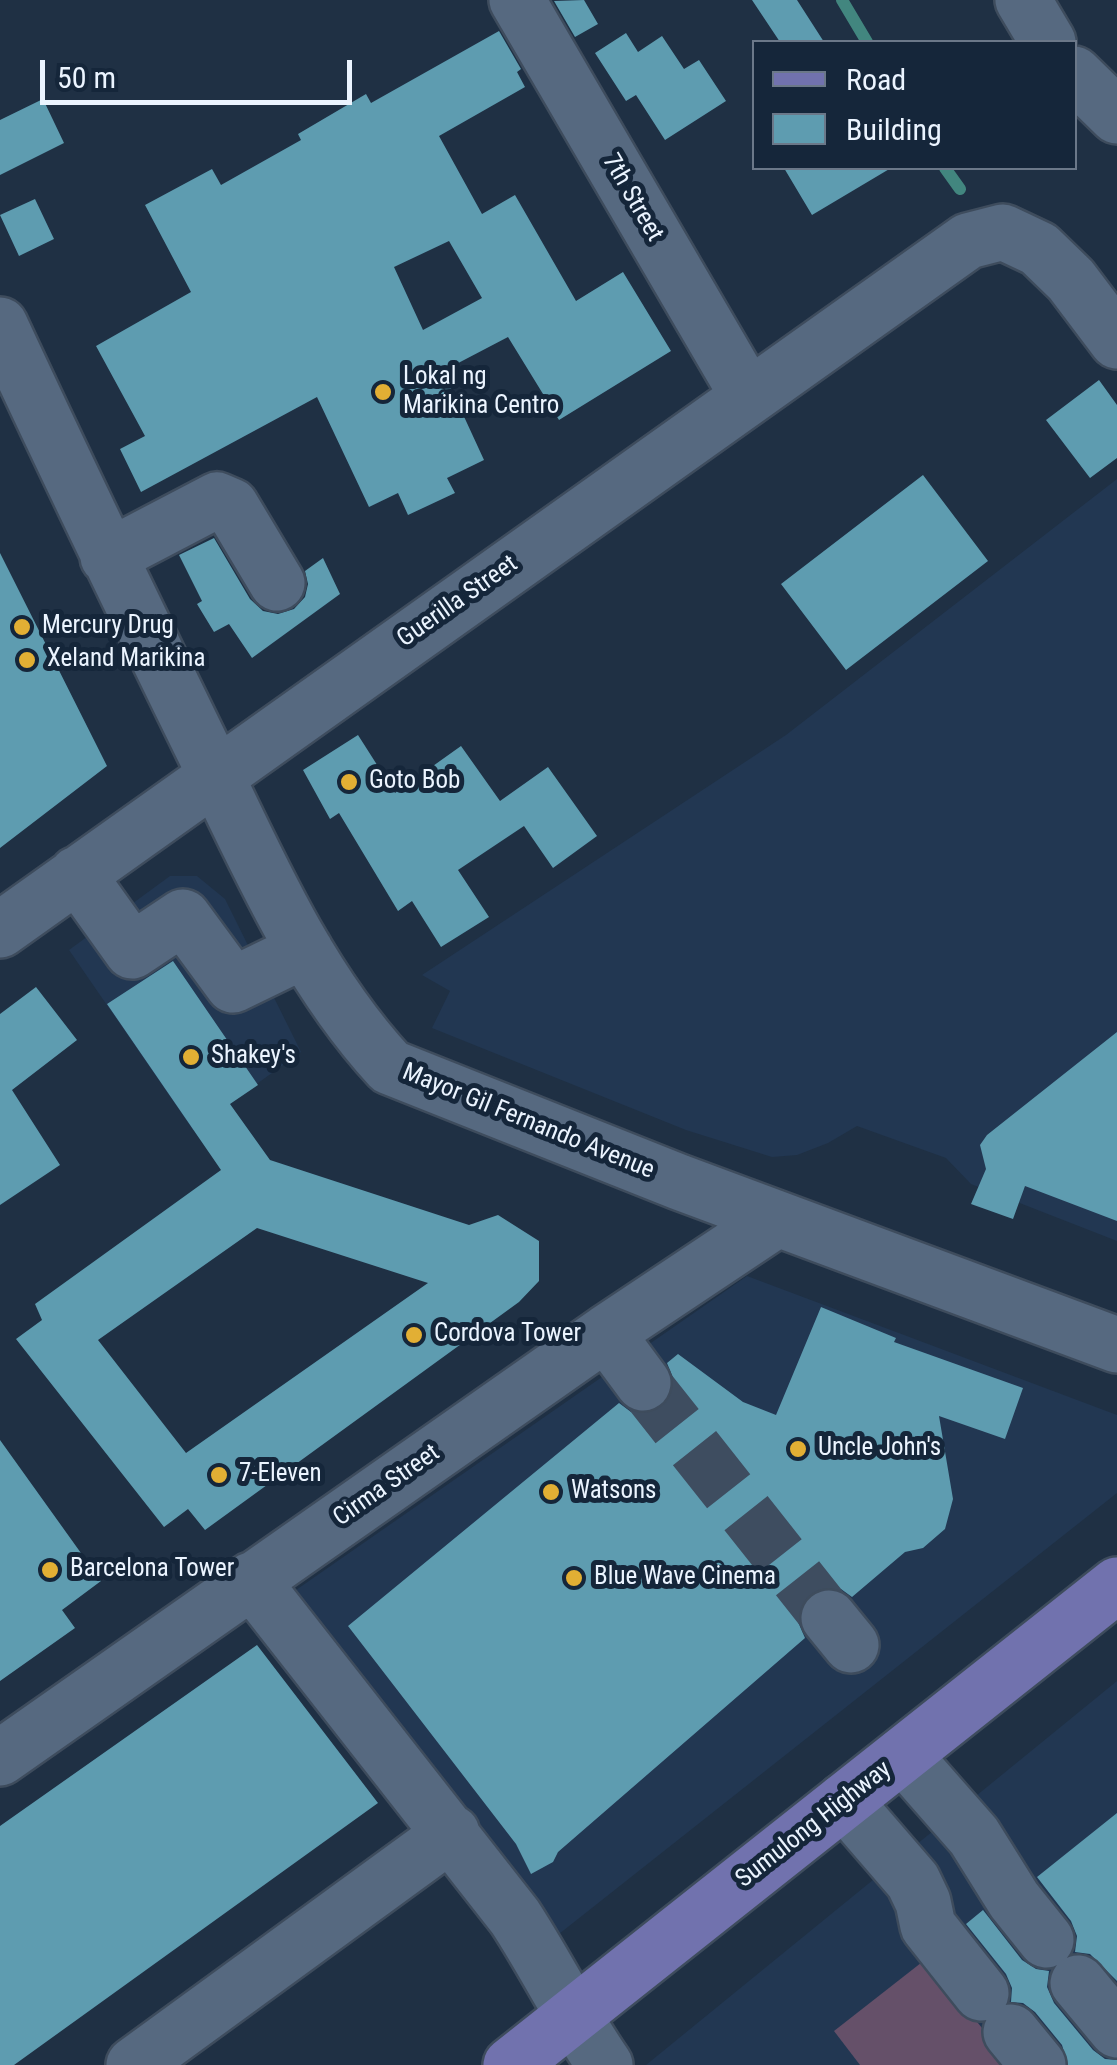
<!DOCTYPE html>
<html>
<head>
<meta charset="utf-8">
<style>
	body { margin:0 }
	#map { position:relative; width:1117px; height:2065px; overflow:hidden; background:#1f3044; font-family:"Roboto Condensed",sans-serif }
	canvas { display:block }
	.legend { position:absolute; left:752px; top:40px; width:325px; height:130px; box-sizing:border-box; background:#15263a; border:2px solid #6b7889; margin:0; padding:12px 18px; list-style:none; font-size:30px; color:#ebf4ff }
	.legend li { display:flex; align-items:center; gap:20px; height:50px }
	.legend b { width:50px; border:2px solid #6b7889 }
	.scale { position:absolute; left:40px; top:60px; width:312px; height:45px; box-sizing:border-box; border:5px solid #ebf4ff; border-top:0; padding-left:12px; font-size:30px; line-height:35px; white-space:nowrap; color:#ebf4ff; -webkit-text-stroke:8px #15263a; paint-order:stroke }
</style>
</head>
<body>
<div id="map">
<canvas width="1117" height="2065"></canvas>
<ul class="legend">
<li><b style="height:12px;background:#7172ae"></b>Road</li>
<li><b style="height:28px;background:#5e9cb0"></b>Building</li>
</ul>
<div class="scale">50 m</div>
</div>
<script>
const ctx = document.querySelector('canvas').getContext('2d');
ctx.lineJoin = 'round';
function fillPath(path, color) {
  ctx.fillStyle = color;
  ctx.fill(path, 'evenodd');
}
function stroke(path, color, width, dash) {
  ctx.strokeStyle = color;
  ctx.lineWidth = width;
  ctx.lineCap = dash ? 'butt' : 'round';
  ctx.setLineDash(dash || []);
  ctx.stroke(path);
}
function drawText(font, color, halo, rows, align = 'center') {
  ctx.font = font + ' "Roboto Condensed",sans-serif';
  ctx.lineWidth = 10;
  ctx.setLineDash([]);
  ctx.textBaseline = 'middle';
  ctx.strokeStyle = halo;
  ctx.fillStyle = color;
  for (const [text, x, y, turn = 0] of rows) {
    ctx.save();
    ctx.translate(x, y);
    ctx.rotate((+turn || 0) * Math.PI / 180);
    ctx.textAlign = isNaN(turn) ? turn : align;
    if (halo) ctx.strokeText(text, 0, 0);
    ctx.fillText(text, 0, 0);
    ctx.restore();
  }
}
fillPath(new Path2D(`
	M 1117,479 L 1117,1241 L 971,1184 L 946,1158 L 857,1126 L 828,1143 L 797,1155 L 772,1157 L 686,1130 L 432,1028 L 450,991 L 422,975 L 786,735 Z
	M 170,876 L 197,876 L 225,899 L 301,1052 L 193,1130 L 69,950 Z
	M 747,1276 L 1117,1415 L 1117,1493 L 559,1934 L 296,1590 Z
	M 1117,1681 L 1117,2065 L 646,2065 Z`), '#223752');
fillPath(new Path2D(`
	M 926,1959 L 1012,2065 L 860,2065 L 834,2031 Z`), '#655069');
stroke(new Path2D(`
	M 842,0 L 867,42
	M 945,168 L 960,189`), '#42867f', 12);
fillPath(new Path2D(`
	M 584,0 L 598,24 L 575,37 L 554,1 Z
	M 752,0 L 797,0 L 824,42 L 780,42 Z
	M 499,31 L 521,69 L 517,72 L 525,87 L 439,136 L 482,214 L 515,195 L 576,301 L 623,272 L 671,351 L 559,420 L 508,337 L 443,371 L 484,460 L 447,478 L 455,493 L 408,515 L 398,493 L 369,507 L 317,397 L 141,492 L 120,449 L 145,436 L 96,346 L 191,292 L 145,205 L 212,169 L 221,185 L 301,140 L 298,134 L 366,94 L 371,103 ZM 449,241 L 482,298 L 423,330 L 394,267 Z
	M 626,33 L 638,52 L 662,36 L 684,69 L 699,60 L 726,101 L 665,140 L 636,95 L 626,101 L 595,53 Z
	M 43,99 L 64,143 L 0,175 L 0,120 Z
	M 784,168 L 891,168 L 812,215 Z
	M 35,199 L 54,239 L 19,256 L 0,215 Z
	M 1099,380 L 1117,405 L 1117,458 L 1090,478 L 1046,420 Z
	M 923,475 L 988,561 L 846,670 L 781,584 Z
	M 214,538 L 250,599 L 263,611 L 278,614 L 294,609 L 305,597 L 308,584 L 305,571 L 323,558 L 340,594 L 252,658 L 229,624 L 214,632 L 197,604 L 202,601 L 179,555 Z
	M 0,553 L 107,766 L 0,848 Z
	M 358,735 L 395,793 L 461,746 L 500,801 L 548,767 L 597,836 L 553,868 L 524,826 L 458,870 L 489,917 L 441,947 L 412,901 L 398,911 L 339,813 L 330,819 L 303,770 Z
	M 173,961 L 258,1085 L 230,1104 L 270,1160 L 469,1225 L 498,1215 L 539,1241 L 539,1281 L 519,1302 L 205,1530 L 188,1509 L 164,1527 L 16,1339 L 42,1320 L 35,1304 L 221,1170 L 107,1004 ZM 257,1228 L 428,1283 L 186,1453 L 98,1340 Z
	M 36,987 L 77,1040 L 12,1090 L 60,1165 L 0,1205 L 0,1014 Z
	M 1117,1032 L 1117,1221 L 1025,1186 L 1013,1219 L 971,1204 L 986,1169 L 980,1145 L 987,1135 Z
	M 821,1307 L 896,1338 L 894,1342 L 1023,1388 L 1005,1439 L 939,1416 L 953,1499 L 945,1529 L 923,1548 L 905,1552 L 852,1597 L 841,1589 L 825,1587 L 809,1594 L 800,1606 L 798,1622 L 805,1638 L 558,1852 L 553,1862 L 531,1874 L 516,1844 L 348,1626 L 619,1403 L 631,1412 L 646,1414 L 662,1407 L 672,1395 L 674,1380 L 667,1363 L 678,1354 L 743,1402 L 776,1415 Z
	M 0,1440 L 101,1581 L 62,1610 L 75,1628 L 0,1681 Z
	M 257,1645 L 378,1803 L 14,2065 L 0,2065 L 0,1826 Z
	M 1117,1813 L 1117,1981 L 1090,1954 L 1075,1952 L 1077,1936 L 1071,1921 L 1037,1877 Z
	M 983,1910 L 1022,1960 L 1036,1969 L 1049,1971 L 1047,1987 L 1054,2003 L 1093,2050 L 1105,2059 L 1117,2060 L 1117,2065 L 1068,2065 L 1062,2045 L 1035,2012 L 1023,2003 L 1011,2002 L 1012,1988 L 1006,1974 L 966,1924 Z`), '#5e9cb0');
stroke(new Path2D(`
	M 643,1383 L 829,1618`), '#3e4d60', 55, [55, 28]);
const minor = new Path2D(`
	M 517,0 L 748,396
	M 1023,0 L 1048,42
	M 1074,74 L 1117,116
	M 0,325 C 66,467 134,608 203,749 C 256,859 306,976 390,1067 L 679,1182 L 1117,1345
	M 108,557 L 217,500 L 231,506 L 277,583
	M 77,874 L 132,951 L 183,917 L 233,985 L 305,950
	M 0,930 L 968,241 L 1003,232 L 1039,249 L 1071,280 L 1117,341
	M 606,1333 L 643,1383
	M 251,1580 L 515,1917 C 547,1966 572,2018 605,2065
	M 829,1618 L 851,1645
	M 903,1755 L 974,1836 L 1014,1900 L 1046,1940
	M 0,1758 L 606,1333 L 777,1219
	M 844,1801 L 913,1881 L 923,1902 L 928,1926 L 981,1993
	M 1078,1983 L 1117,2030
	M 1011,2032 L 1038,2065
	M 134,2065 L 452,1833`);
const major = new Path2D(`
	M 511,2065 L 1117,1585`);
stroke(minor, '#3e4c5d', 60);
stroke(major, '#3e4c5d', 60);
stroke(minor, '#566980', 55);
stroke(major, '#7172ae', 55);
for (const [x, y, r, color] of [
	[383,392,10,"#e2af34"],
	[22,627,10,"#e2af34"],
	[27,660,10,"#e2af34"],
	[349,782,10,"#e2af34"],
	[191,1057,10,"#e2af34"],
	[414,1335,10,"#e2af34"],
	[798,1449,10,"#e2af34"],
	[219,1475,10,"#e2af34"],
	[551,1492,10,"#e2af34"],
	[50,1570,10,"#e2af34"],
	[574,1578,10,"#e2af34"]
]) {
  const dot = new Path2D();
  dot.arc(x, y, r, 0, 2 * Math.PI);
  ctx.fillStyle = color;
  ctx.fill(dot);
  stroke(dot, '#15263a', 4);
}
drawText('25px', '#ebf4ff', '#15263a', [
	["7th Street",632,198,60],
	["Guerilla Street",458,602,-35],
	["Mayor Gil Fernando Avenue",528,1122,22],
	["Cirma Street",387,1486,-35],
	["Sumulong Highway",814,1825,-38]
]);
drawText('25px', '#ebf4ff', '#15263a', [
	["Lokal ng",403,378],
	["Marikina Centro",403,407],
	["Mercury Drug",42,627],
	["Xeland Marikina",47,660],
	["Goto Bob",369,782],
	["Shakey's",211,1057],
	["Cordova Tower",434,1335],
	["Uncle John's",818,1449],
	["7-Eleven",239,1475],
	["Watsons",571,1492],
	["Barcelona Tower",70,1570],
	["Blue Wave Cinema",594,1578]
], 'left');
</script>
</body>
</html>
